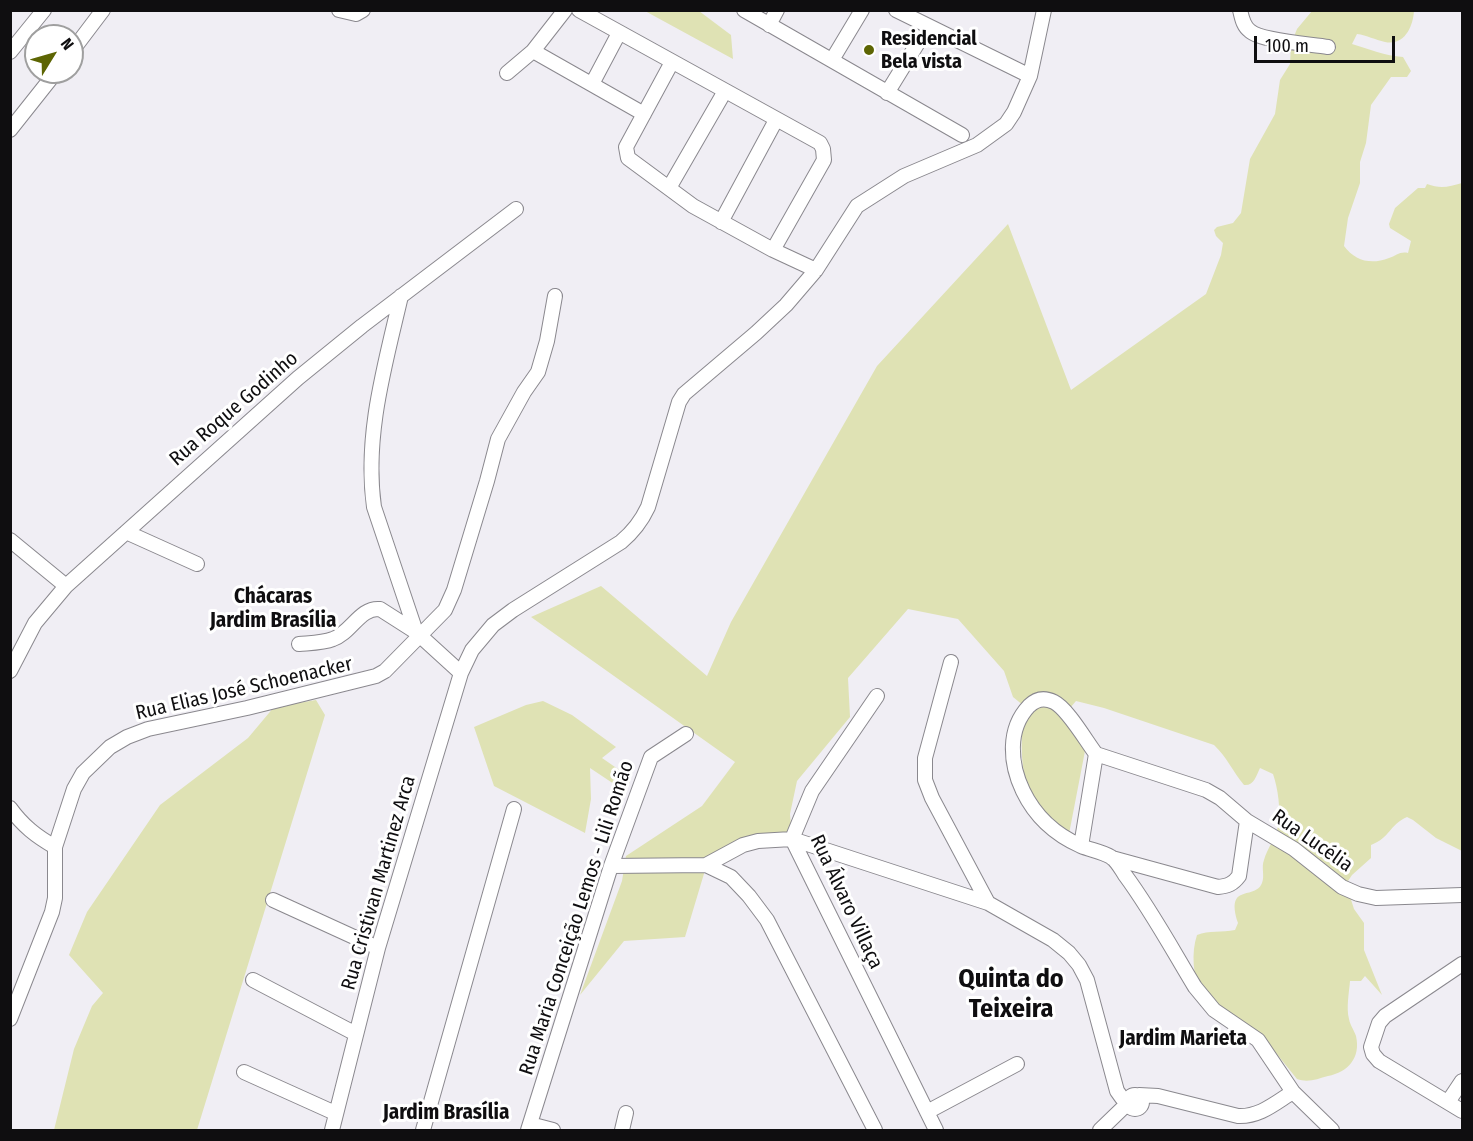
<!DOCTYPE html>
<html>
<head>
<meta charset="utf-8">
<style>
	body { margin:0 }
	#map { position:relative; width:1473px; height:1141px; overflow:hidden; background:#f0eef4; font-family:"Fira Sans Condensed",sans-serif }
	canvas { display:block }
	.frame { position:absolute; inset:0; border:12px solid #0f0e10; pointer-events:none }
	.north { position:absolute; left:24px; top:24px; width:60px; height:60px; box-sizing:border-box; background:#fff; border:2px solid #9f9f9f; border-radius:50%; rotate:53deg; font-size:16px; font-weight:700; line-height:24px; text-align:center; color:#0f0e10 }
	.north::after { content:''; display:block; margin:auto; width:21px; height:27px; background:#5d6503; clip-path:polygon(50% 0,100% 100%,50% 72%,0 100%) }
	.scale { position:absolute; left:1254px; top:36px; width:141px; height:27px; box-sizing:border-box; border:3px solid #0f0e10; border-top:0; padding-left:8px; font-size:18px; line-height:21px; white-space:nowrap; color:#0f0e10; -webkit-text-stroke:4px #fff; paint-order:stroke }
</style>
</head>
<body>
<div id="map">
<canvas width="1473" height="1141"></canvas>
<div class="frame"></div>
<div class="north">N</div>
<div class="scale">100 m</div>
</div>
<script>
const ctx = document.querySelector('canvas').getContext('2d');
ctx.lineJoin = 'round';
function fillPath(path, color) {
  ctx.fillStyle = color;
  ctx.fill(path, 'evenodd');
}
function stroke(path, color, width, dash) {
  ctx.strokeStyle = color;
  ctx.lineWidth = width;
  ctx.lineCap = dash ? 'butt' : 'round';
  ctx.setLineDash(dash || []);
  ctx.stroke(path);
}
function drawText(font, color, halo, rows, align = 'center') {
  ctx.font = font + ' "Fira Sans Condensed",sans-serif';
  ctx.lineWidth = 6;
  ctx.setLineDash([]);
  ctx.textBaseline = 'middle';
  ctx.strokeStyle = halo;
  ctx.fillStyle = color;
  for (const [text, x, y, turn = 0] of rows) {
    ctx.save();
    ctx.translate(x, y);
    ctx.rotate((+turn || 0) * Math.PI / 180);
    ctx.textAlign = isNaN(turn) ? turn : align;
    if (halo) ctx.strokeText(text, 0, 0);
    ctx.fillText(text, 0, 0);
    ctx.restore();
  }
}
fillPath(new Path2D(`
	M 645,11 L 699,11 L 731,35 L 733,59 Z
	M 1312,11 L 1414,11 C 1413,26 1405,46 1385,42 C 1375,40 1367,35 1357,34 L 1352,44 C 1369,49 1385,56 1403,57 L 1411,71 L 1407,77 L 1391,77 L 1371,105 L 1366,143 L 1360,162 L 1360,183 L 1348,218 L 1344,246 C 1355,261 1371,265 1389,258 C 1396,256 1400,251 1408,253 L 1411,241 L 1390,228 L 1389,224 L 1395,208 L 1418,188 L 1425,188 L 1427,184 C 1440,189 1449,187 1462,183 L 1462,851 L 1436,838 L 1413,820 L 1407,817 C 1389,825 1390,838 1371,845 L 1371,858 L 1352,875 L 1346,884 L 1354,909 L 1364,923 L 1364,950 L 1382,995 L 1365,976 L 1361,981 L 1350,981 C 1349,993 1346,1008 1349,1019 C 1350,1025 1354,1030 1356,1036 C 1361,1058 1348,1072 1328,1076 C 1317,1079 1308,1083 1297,1079 L 1263,1037 L 1201,993 C 1193,976 1191,953 1197,935 C 1209,930 1222,933 1235,930 L 1238,923 C 1225,882 1255,901 1262,883 C 1265,876 1261,867 1264,860 C 1267,848 1277,837 1278,825 C 1281,809 1278,789 1273,774 L 1260,768 C 1256,776 1254,786 1244,785 C 1233,772 1227,757 1214,745 L 1104,708 L 1076,701 L 1065,714 L 1085,751 L 1069,834 C 1060,827 1048,819 1041,810 C 1017,780 1021,742 1024,706 L 1013,697 L 1004,671 L 958,619 L 908,609 L 848,678 L 850,717 L 797,781 L 790,814 L 793,847 L 743,847 L 706,867 L 685,937 L 624,941 L 580,995 L 622,881 L 626,856 L 702,806 L 735,762 L 531,617 L 601,586 L 707,676 L 731,622 L 877,366 L 1008,224 L 1071,390 L 1206,294 L 1221,255 L 1223,243 L 1216,236 L 1214,230 L 1217,227 L 1233,223 L 1241,213 L 1250,159 L 1275,114 L 1280,80 L 1290,64 L 1291,44 L 1297,29 Z
	M 316,700 L 325,715 L 197,1130 L 54,1130 L 74,1049 L 92,1006 L 103,993 L 69,955 L 87,912 L 160,805 L 248,738 L 274,707 Z
	M 543,701 L 572,715 L 616,747 L 602,758 L 631,778 L 626,792 L 590,768 L 591,799 L 585,833 L 494,786 L 474,727 L 526,705 Z`), '#dfe2b4');
const minor = new Path2D(`
	M 339,10 L 356,14 L 363,10
	M 579,10 L 820,143 L 823,149 L 824,160 L 773,250
	M 744,10 L 962,135
	M 896,10 L 1030,76
	M 1240,10 C 1242,18 1243,26 1250,31 C 1261,41 1310,44 1328,47
	M 769,25 L 777,10
	M 72,51 L 103,10
	M 533,51 L 644,114
	M 10,52 L 44,10
	M 832,60 L 862,10
	M 672,62 L 626,147 L 628,158 L 693,206 L 773,250 L 816,270
	M 507,73 L 533,51 L 565,10
	M 592,84 L 619,33
	M 887,93 L 919,41
	M 10,130 L 56,72
	M 669,188 L 725,91
	M 721,222 L 776,120
	M 401,296 C 385,365 364,436 374,507 L 416,632 L 461,673
	M 126,532 L 197,564
	M 10,540 L 66,586
	M 299,644 C 310,643 323,643 333,639 C 351,633 360,607 380,609 L 416,632
	M 951,662 L 925,758 L 925,780 L 932,798 L 988,903 L 1053,940 L 1069,953 L 1079,965 L 1087,980 L 1117,1091 L 1122,1098 L 1128,1101
	M 10,671 L 35,623 L 66,586 L 298,378 L 362,326 L 516,209
	M 877,696 L 812,791 L 792,839 L 936,1130
	M 1096,754 C 1086,741 1068,709 1054,702 C 1044,697 1036,699 1029,706 C 1007,729 1010,764 1023,791 C 1035,816 1056,835 1081,846 C 1091,850 1103,852 1111,857 C 1117,861 1121,869 1125,875 C 1151,910 1172,949 1195,987 L 1214,1010 L 1258,1040 L 1293,1092 C 1275,1103 1260,1117 1238,1116 L 1158,1096 L 1139,1095
	M 10,808 C 23,826 36,836 55,847
	M 1247,821 L 1294,849 L 1342,887 L 1358,894 L 1376,898 L 1462,895
	M 1081,846 L 1096,754 L 1206,790 L 1220,798 L 1247,821 L 1239,876 C 1233,884 1228,886 1218,887 L 1112,858
	M 706,865 L 731,877 L 749,896 L 767,920 L 875,1130
	M 611,866 L 706,865 L 743,845 L 758,841 L 792,839 L 988,903
	M 273,900 L 378,948
	M 1462,964 L 1385,1016 L 1379,1023 L 1371,1047 L 1373,1054 L 1379,1061 L 1462,1111
	M 253,980 L 356,1034
	M 10,1019 L 52,912 L 55,898 L 55,847 L 74,789 L 83,773 L 110,747 L 127,737 L 148,729 L 247,708 L 376,676 L 385,671 L 445,610 L 454,590 L 487,481 L 498,439 L 524,392 L 538,372 L 547,341 L 555,296
	M 244,1072 L 335,1113
	M 1293,1092 L 1332,1130
	M1128 1102a7 7 0 1 1 14 0a7 7 0 1 1-14 0Z
	M 1448,1102 L 1462,1081
	M 927,1112 L 1017,1064
	M 530,1124 L 553,1130
	M 332,1130 L 378,948 L 461,673 L 472,650 L 493,625 L 513,610 L 621,542 C 633,532 641,522 648,507 L 679,402 L 684,394 L 756,333 L 786,305 L 816,270 L 857,206 L 904,176 L 977,145 L 1006,124 L 1014,112 L 1030,76 L 1044,10
	M 423,1130 L 514,809
	M 528,1130 L 611,866 L 651,757 L 686,734
	M 622,1130 L 626,1113
	M 1100,1130 L 1128,1103`);
stroke(minor, '#8a888e', 16);
stroke(minor, '#fff', 14);
for (const [x, y, r, color] of [
	[869,50,6,"#5d6503"]
]) {
  const dot = new Path2D();
  dot.arc(x, y, r, 0, 2 * Math.PI);
  ctx.fillStyle = color;
  ctx.fill(dot);
  stroke(dot, '#fff', 2);
}
drawText('bold 20px', '#0f0e10', '#fff', [
	["Residencial",881,39],
	["Bela vista",881,62]
], 'left');
drawText('20px', '#0f0e10', '#fff', [
	["Rua Roque Godinho",234,409,-41],
	["Rua Elias José Schoenacker",244,689,-13],
	["Rua Lucélia",1312,841,35],
	["Rua Cristivan Martinez Arca",379,883,-74],
	["Rua Álvaro Villaça",846,902,65],
	["Rua Maria Conceição Lemos - Lili Romão",577,918,-72]
]);
drawText('bold 21px', '#0f0e10', '#fff', [
	["Chácaras",273,597],
	["Jardim Brasília",273,621],
	["Jardim Marieta",1183,1039],
	["Jardim Brasília",446,1113]
]);
drawText('bold 26px', '#0f0e10', '#fff', [
	["Quinta do",1011,980],
	["Teixeira",1011,1010]
]);
</script>
</body>
</html>
